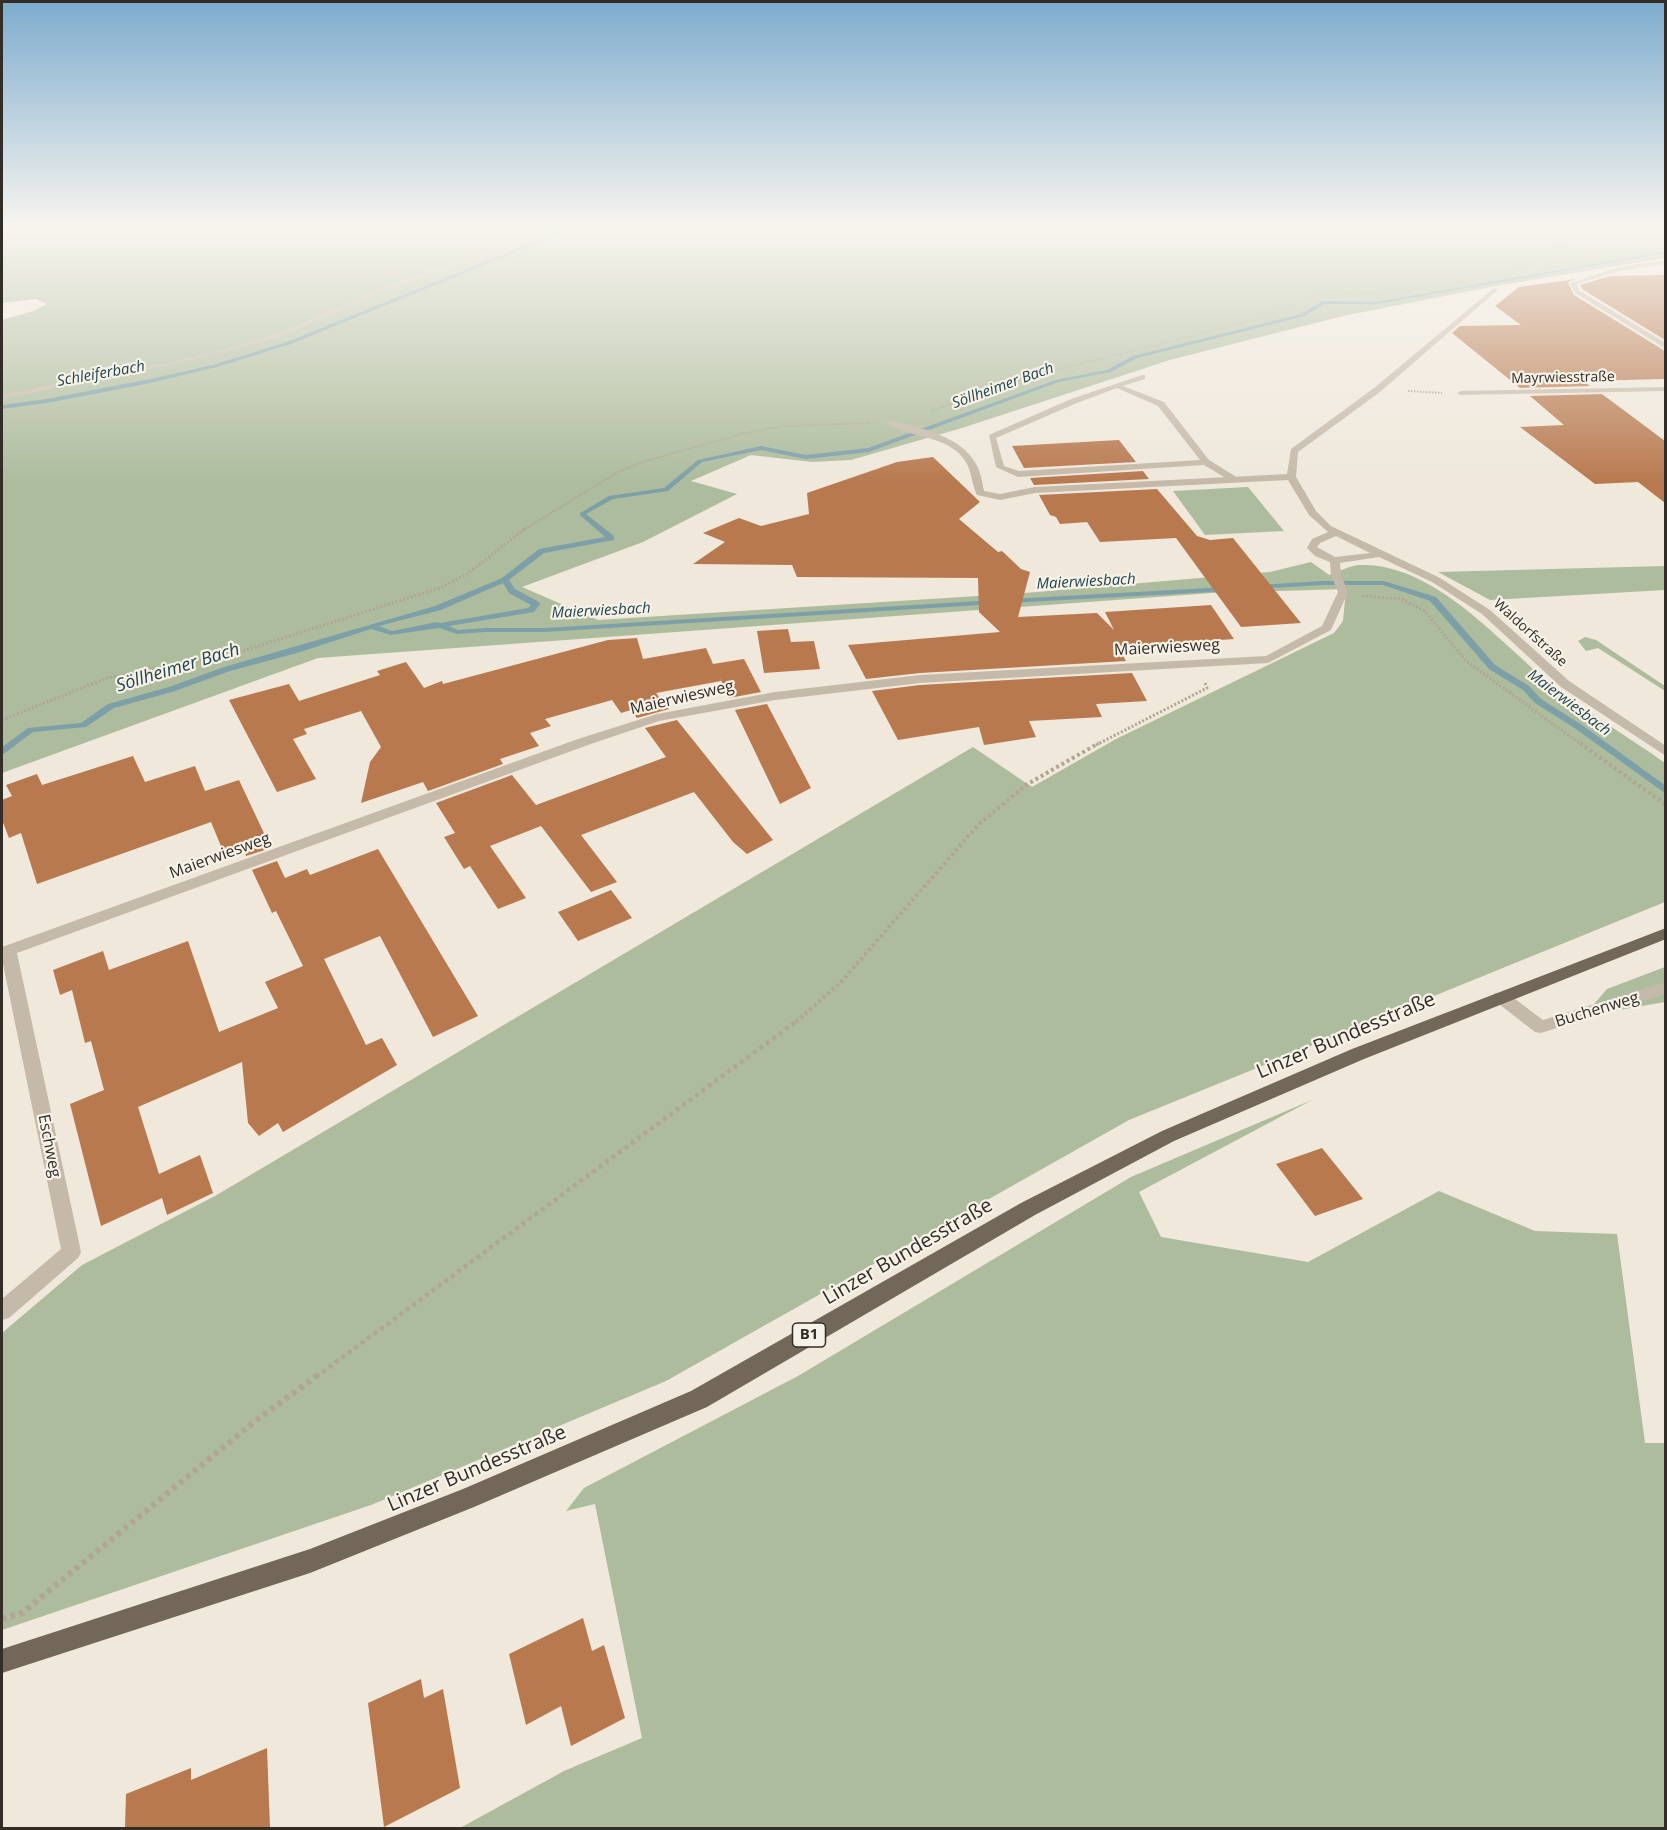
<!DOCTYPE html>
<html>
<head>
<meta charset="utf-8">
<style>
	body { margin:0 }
	#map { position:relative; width:1667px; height:1830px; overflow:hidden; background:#efe8db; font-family:"Open Sans",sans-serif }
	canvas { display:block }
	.frame { position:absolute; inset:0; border:3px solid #332d28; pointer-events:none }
</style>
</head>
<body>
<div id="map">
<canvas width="1667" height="1830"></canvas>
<div class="frame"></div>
</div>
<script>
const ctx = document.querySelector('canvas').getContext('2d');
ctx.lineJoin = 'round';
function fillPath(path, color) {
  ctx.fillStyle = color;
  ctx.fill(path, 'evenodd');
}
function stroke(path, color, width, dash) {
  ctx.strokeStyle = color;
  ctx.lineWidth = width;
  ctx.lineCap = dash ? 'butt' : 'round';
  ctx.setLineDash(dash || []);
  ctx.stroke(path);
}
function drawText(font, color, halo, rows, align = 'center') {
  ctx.font = font + ' "Open Sans",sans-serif';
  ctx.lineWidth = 4.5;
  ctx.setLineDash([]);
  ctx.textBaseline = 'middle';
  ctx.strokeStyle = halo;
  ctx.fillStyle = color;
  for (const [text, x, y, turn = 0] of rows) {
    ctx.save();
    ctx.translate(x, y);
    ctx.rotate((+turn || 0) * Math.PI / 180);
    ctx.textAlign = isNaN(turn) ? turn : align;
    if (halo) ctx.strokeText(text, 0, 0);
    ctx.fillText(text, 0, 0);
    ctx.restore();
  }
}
fillPath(new Path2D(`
	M 2,227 L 1656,227 L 1665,231 L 1665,258 L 1496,286 L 1343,316 L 1170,360 L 962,428 L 851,460 L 812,462 L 751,455 L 691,481 L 737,494 L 643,542 L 522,587 L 598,620 L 1025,593 L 1270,572 L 1311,562 L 1329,575 C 1338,572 1349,566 1359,565 C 1431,562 1495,637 1545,679 C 1582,710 1626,735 1665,763 L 1665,902 L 1129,1120 L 666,1381 L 371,1505 L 2,1630 L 2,1333 L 82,1265 L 215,1196 L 973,747 L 1032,787 L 1116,739 L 1334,633 L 1343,621 L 1346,589 L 1212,593 L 318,658 L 2,773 L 2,320 L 33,311 L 47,304 L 36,299 L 2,303 Z
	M 1248,487 L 1284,531 L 1205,535 L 1173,491 Z
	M 1665,566 L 1665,590 L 1490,600 L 1438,572 Z
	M 1585,637 L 1596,640 L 1665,686 L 1665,691 L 1598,648 L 1586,651 L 1578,641 Z
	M 1665,967 L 1665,1002 L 1584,1016 L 1607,989 Z
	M 1312,1100 L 1139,1192 L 1161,1237 L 1308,1262 L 1439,1191 L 1535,1231 L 1617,1234 L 1645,1443 L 1665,1443 L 1665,1828 L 460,1828 L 564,1771 L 642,1738 L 595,1504 L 566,1511 L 584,1488 L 798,1376 L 1131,1177 Z`), '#adbc9d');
fillPath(new Path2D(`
	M 571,227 L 577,227 L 291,344 L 217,367 L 150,383 L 47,403 L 2,409 L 2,405 L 47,399 L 150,379 L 213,365 L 287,342 Z
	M 1666,251 L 1666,253 L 1376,304 L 1324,304 L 1305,316 L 1137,358 L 1111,372 L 1059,382 L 869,452 L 806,459 L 761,450 L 702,462 L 668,491 L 613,499 L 586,514 L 614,536 L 614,540 L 544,553 L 509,580 L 515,589 L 539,602 L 540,604 L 534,612 L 449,626 L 458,630 L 485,628 L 545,628 L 993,600 L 997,602 L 996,604 L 545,632 L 485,632 L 457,634 L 439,628 L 391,635 L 371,629 L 297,653 L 230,671 L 175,691 L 114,708 L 86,727 L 33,732 L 5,753 L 2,754 L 2,747 L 28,728 L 81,723 L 108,704 L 169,687 L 224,667 L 435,606 L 502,578 L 539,549 L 605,537 L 580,515 L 580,513 L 609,496 L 664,488 L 698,460 L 761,446 L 806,455 L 868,448 L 1056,380 L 1107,370 L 1133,356 L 1301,314 L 1323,301 L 1376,302 ZM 503,583 L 509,593 L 531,605 L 528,608 L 440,623 L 437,622 L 392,631 L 379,626 L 441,610 Z
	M 1322,581 L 1384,581 L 1436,597 L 1495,665 L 1529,686 L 1541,699 L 1582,725 L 1666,786 L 1666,794 L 1576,729 L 1535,703 L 1523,690 L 1489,669 L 1430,601 L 1383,585 L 1322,585 L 1257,589 L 1253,587 L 1257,585 Z
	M 1227,587 L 1230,587 L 1230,591 L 1009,603 L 1005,601 L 1009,599 Z`), '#7da0a8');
fillPath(new Path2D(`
	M 1665,275 L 1665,340 L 1582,289 L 1580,285 L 1610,276 Z
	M 1576,279 L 1568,282 L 1574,295 L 1665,351 L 1665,379 L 1583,381 L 1590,386 L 1520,388 L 1452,333 L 1460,326 L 1521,325 L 1495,306 L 1519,287 Z
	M 1602,394 L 1665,441 L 1665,503 L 1638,482 L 1595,484 L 1520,427 L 1564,425 L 1530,396 Z
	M 1119,440 L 1136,462 L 1024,468 L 1012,446 Z
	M 933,457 L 980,502 L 959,519 L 998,552 L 1002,551 L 1021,569 L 1030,572 L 1018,617 L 1097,613 L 1114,630 L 1105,612 L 1211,605 L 1234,639 L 1118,647 L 1126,661 L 920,673 L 866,679 L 848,645 L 1000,632 L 979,612 L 978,578 L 797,577 L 792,565 L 693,564 L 725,542 L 703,533 L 739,518 L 761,526 L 809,514 L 807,493 L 897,462 Z
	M 1143,471 L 1149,479 L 1034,485 L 1030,478 Z
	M 1157,489 L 1197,536 L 1210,540 L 1233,538 L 1301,623 L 1241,627 L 1176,538 L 1100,542 L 1087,522 L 1060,524 L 1056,517 L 1050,515 L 1039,495 Z
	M 788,629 L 791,642 L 814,641 L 820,669 L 764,673 L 757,631 Z
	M 637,638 L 643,659 L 706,648 L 713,664 L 744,659 L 761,692 L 729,698 L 720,678 L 721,681 L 656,693 L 669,709 L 637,718 L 631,710 L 621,713 L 612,700 L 545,719 L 551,726 L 530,733 L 539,746 L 500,759 L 503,764 L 428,791 L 423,782 L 361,803 L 370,762 L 381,747 L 361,711 L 304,729 L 307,734 L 293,739 L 316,779 L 277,792 L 229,700 L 289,684 L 299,701 L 380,675 L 377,671 L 406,662 L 424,688 L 442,681 L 443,684 L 608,640 Z
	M 1132,673 L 1147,701 L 1096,704 L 1102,717 L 1029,721 L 1036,737 L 984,745 L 979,727 L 898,740 L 872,691 L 920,685 Z
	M 767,704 L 811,788 L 780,804 L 735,710 Z
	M 677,720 L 773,840 L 747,854 L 733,842 L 694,792 L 581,835 L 617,882 L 591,892 L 541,826 L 490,846 L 526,898 L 498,909 L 470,866 L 464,869 L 444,837 L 455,833 L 436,803 L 512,775 L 536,805 L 666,757 L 645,728 Z
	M 133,756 L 145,782 L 195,766 L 205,791 L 239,780 L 271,848 L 246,856 L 241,844 L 223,851 L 211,822 L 37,884 L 21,833 L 9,838 L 2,820 L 2,800 L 12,796 L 6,785 L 37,774 L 42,785 Z
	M 378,849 L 478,1016 L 433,1037 L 380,936 L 324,959 L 366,1045 L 382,1038 L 397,1065 L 283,1132 L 278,1123 L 259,1136 L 248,1123 L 242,1062 L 138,1107 L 159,1174 L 200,1155 L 213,1193 L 167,1215 L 162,1198 L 101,1226 L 70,1104 L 104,1090 L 91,1041 L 85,1043 L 72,990 L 60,995 L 53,970 L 103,951 L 109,970 L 188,941 L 219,1032 L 278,1008 L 265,982 L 303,966 L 276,911 L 272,913 L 252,870 L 277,861 L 285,878 L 307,869 L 310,875 Z
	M 611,890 L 632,918 L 578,941 L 558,912 Z
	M 1322,1148 L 1363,1199 L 1315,1216 L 1276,1164 Z
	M 583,1618 L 592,1651 L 604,1645 L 625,1718 L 571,1746 L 561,1706 L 526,1725 L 509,1654 Z
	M 421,1679 L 424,1698 L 443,1689 L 460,1788 L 384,1827 L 368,1703 Z
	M 267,1748 L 270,1828 L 125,1828 L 126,1794 L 191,1768 L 191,1780 Z`), '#b8794f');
stroke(new Path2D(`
	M 1505,274 L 1523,270 L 1552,247 L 1595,227
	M 1097,360 L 1263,318 L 1306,298 L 1326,293 L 1403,291 L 1475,280`), '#b1a593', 1.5, [1.5, 1.5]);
stroke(new Path2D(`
	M 1408,391 L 1442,393
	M 931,411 L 1024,378 L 1103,358
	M 525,529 L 618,472 L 642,462 L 749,432 L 784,426 L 871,423`), '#b1a593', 2, [1.5, 1.5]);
stroke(new Path2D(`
	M 1362,596 L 1402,599 L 1425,611 L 1466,661 L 1582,745
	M 2,720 L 107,678 L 230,655 L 440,588 L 467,574 L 527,527
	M 1096,745 L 1207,688 L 1205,683`), '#b1a593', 3, [2, 2]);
stroke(new Path2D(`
	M 1580,743 L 1666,805
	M 796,1022 L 841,982 L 979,824 L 1026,785 L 1099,743`), '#b1a593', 4, [3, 3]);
stroke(new Path2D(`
	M 316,1377 L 798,1020`), '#b1a593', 4.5, [4, 4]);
stroke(new Path2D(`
	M 2,1619 L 22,1613 L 254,1422 L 318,1375`), '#b1a593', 6, [4.5, 4.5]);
fillPath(new Path2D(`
	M 529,227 L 535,227 L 518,240 L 484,257 L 392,288 L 279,337 L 196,359 L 2,399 L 2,395 C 88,377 176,365 260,339 C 305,325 346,301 391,285 C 438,267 487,257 529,227 Z
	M 1142,375 L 1145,375 L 1145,379 L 1123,386 L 1164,402 L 1209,460 L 1235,476 L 1235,480 L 1229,480 L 1204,465 L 1018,477 L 996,467 L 989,435 L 1071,399 ZM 1117,388 L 1158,406 L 1200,460 L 1019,471 L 1004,466 L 996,438 L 1077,403 Z`), '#c5baa9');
fillPath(new Path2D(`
	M 1666,260 L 1666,264 L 1620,271 L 1577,284 L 1580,291 L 1666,343 L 1666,349 L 1575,293 L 1570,283 L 1619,267 Z
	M 1494,288 L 1499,289 L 1380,392 L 1298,452 L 1296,477 L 1316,511 L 1331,526 L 1440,578 L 1490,610 L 1569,681 L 1666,746 L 1666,756 L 1561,687 L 1482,614 L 1432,582 L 1379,557 L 1340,563 L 1341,575 L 1348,592 L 1331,630 L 1268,663 L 920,683 L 775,700 L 659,721 L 588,745 L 17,953 L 81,1252 L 78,1258 L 9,1318 L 2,1320 L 2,1299 L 61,1249 L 2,959 L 2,947 L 578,739 L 657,714 L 775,692 L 920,675 L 1266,656 L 1322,626 L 1338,592 L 1331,575 L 1330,562 L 1315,556 L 1307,548 L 1312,539 L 1328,532 L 1309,515 L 1288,480 L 1035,493 L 1000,500 L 977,495 C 972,485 972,474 967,464 C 950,433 910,440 886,423 L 890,420 C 920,428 960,435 976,464 C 981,472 982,482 984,491 L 1000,494 L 1035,487 L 1287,474 L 1291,449 L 1374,388 ZM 1336,536 L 1370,553 L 1335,557 L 1317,547 L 1320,543 Z
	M 1666,387 L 1666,391 L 1461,395 L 1457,393 L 1461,391 Z
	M 1666,982 L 1666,994 L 1541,1033 L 1535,1032 L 1495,1001 L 1493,997 L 1495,993 L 1507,993 L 1543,1020 Z`), '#c5baa9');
fillPath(new Path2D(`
	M 1666,928 L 1666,939 L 1364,1059 L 1174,1141 L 1035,1215 L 707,1407 L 474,1507 L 310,1573 L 2,1673 L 2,1649 L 310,1549 L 463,1489 L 691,1391 L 1021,1203 L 1162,1131 L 1352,1049 Z`), '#73675a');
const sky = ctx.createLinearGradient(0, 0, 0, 483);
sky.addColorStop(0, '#7dacce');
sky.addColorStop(0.47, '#f8f5ef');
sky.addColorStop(1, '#f8f5ef00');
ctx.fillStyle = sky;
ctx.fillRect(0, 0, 1667, 483);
drawText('14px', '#332d28', '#f7f2e7', [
	["Mayrwiesstraße",1563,378,-1],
	["Waldorfstraße",1530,633,42]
]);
drawText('italic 15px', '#224650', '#f7f2e7', [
	["Schleiferbach",101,374,-10],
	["Söllheimer Bach",1003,386,-20],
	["Maierwiesbach",1086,582,-3],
	["Maierwiesbach",601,611,-3],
	["Maierwiesbach",1569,703,37]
]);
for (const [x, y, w] of [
	[809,1335,33]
]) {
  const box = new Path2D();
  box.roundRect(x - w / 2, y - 12, w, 24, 4.5);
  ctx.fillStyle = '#f7f2e7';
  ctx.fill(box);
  stroke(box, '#332d28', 1.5);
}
drawText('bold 15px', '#332d28', null, [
	["B1",809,1335]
]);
drawText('16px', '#332d28', '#f7f2e7', [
	["Maierwiesweg",1167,648,-3],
	["Maierwiesweg",682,698,-13],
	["Maierwiesweg",220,856,-20],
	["Buchenweg",1597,1010,-17],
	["Eschweg",49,1146,79]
]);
drawText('italic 18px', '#224650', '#f7f2e7', [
	["Söllheimer Bach",178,668,-17]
]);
drawText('20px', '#332d28', '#f7f2e7', [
	["Linzer Bundesstraße",1346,1036,-23],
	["Linzer Bundesstraße",908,1252,-30],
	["Linzer Bundesstraße",477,1469,-23]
]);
</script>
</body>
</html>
